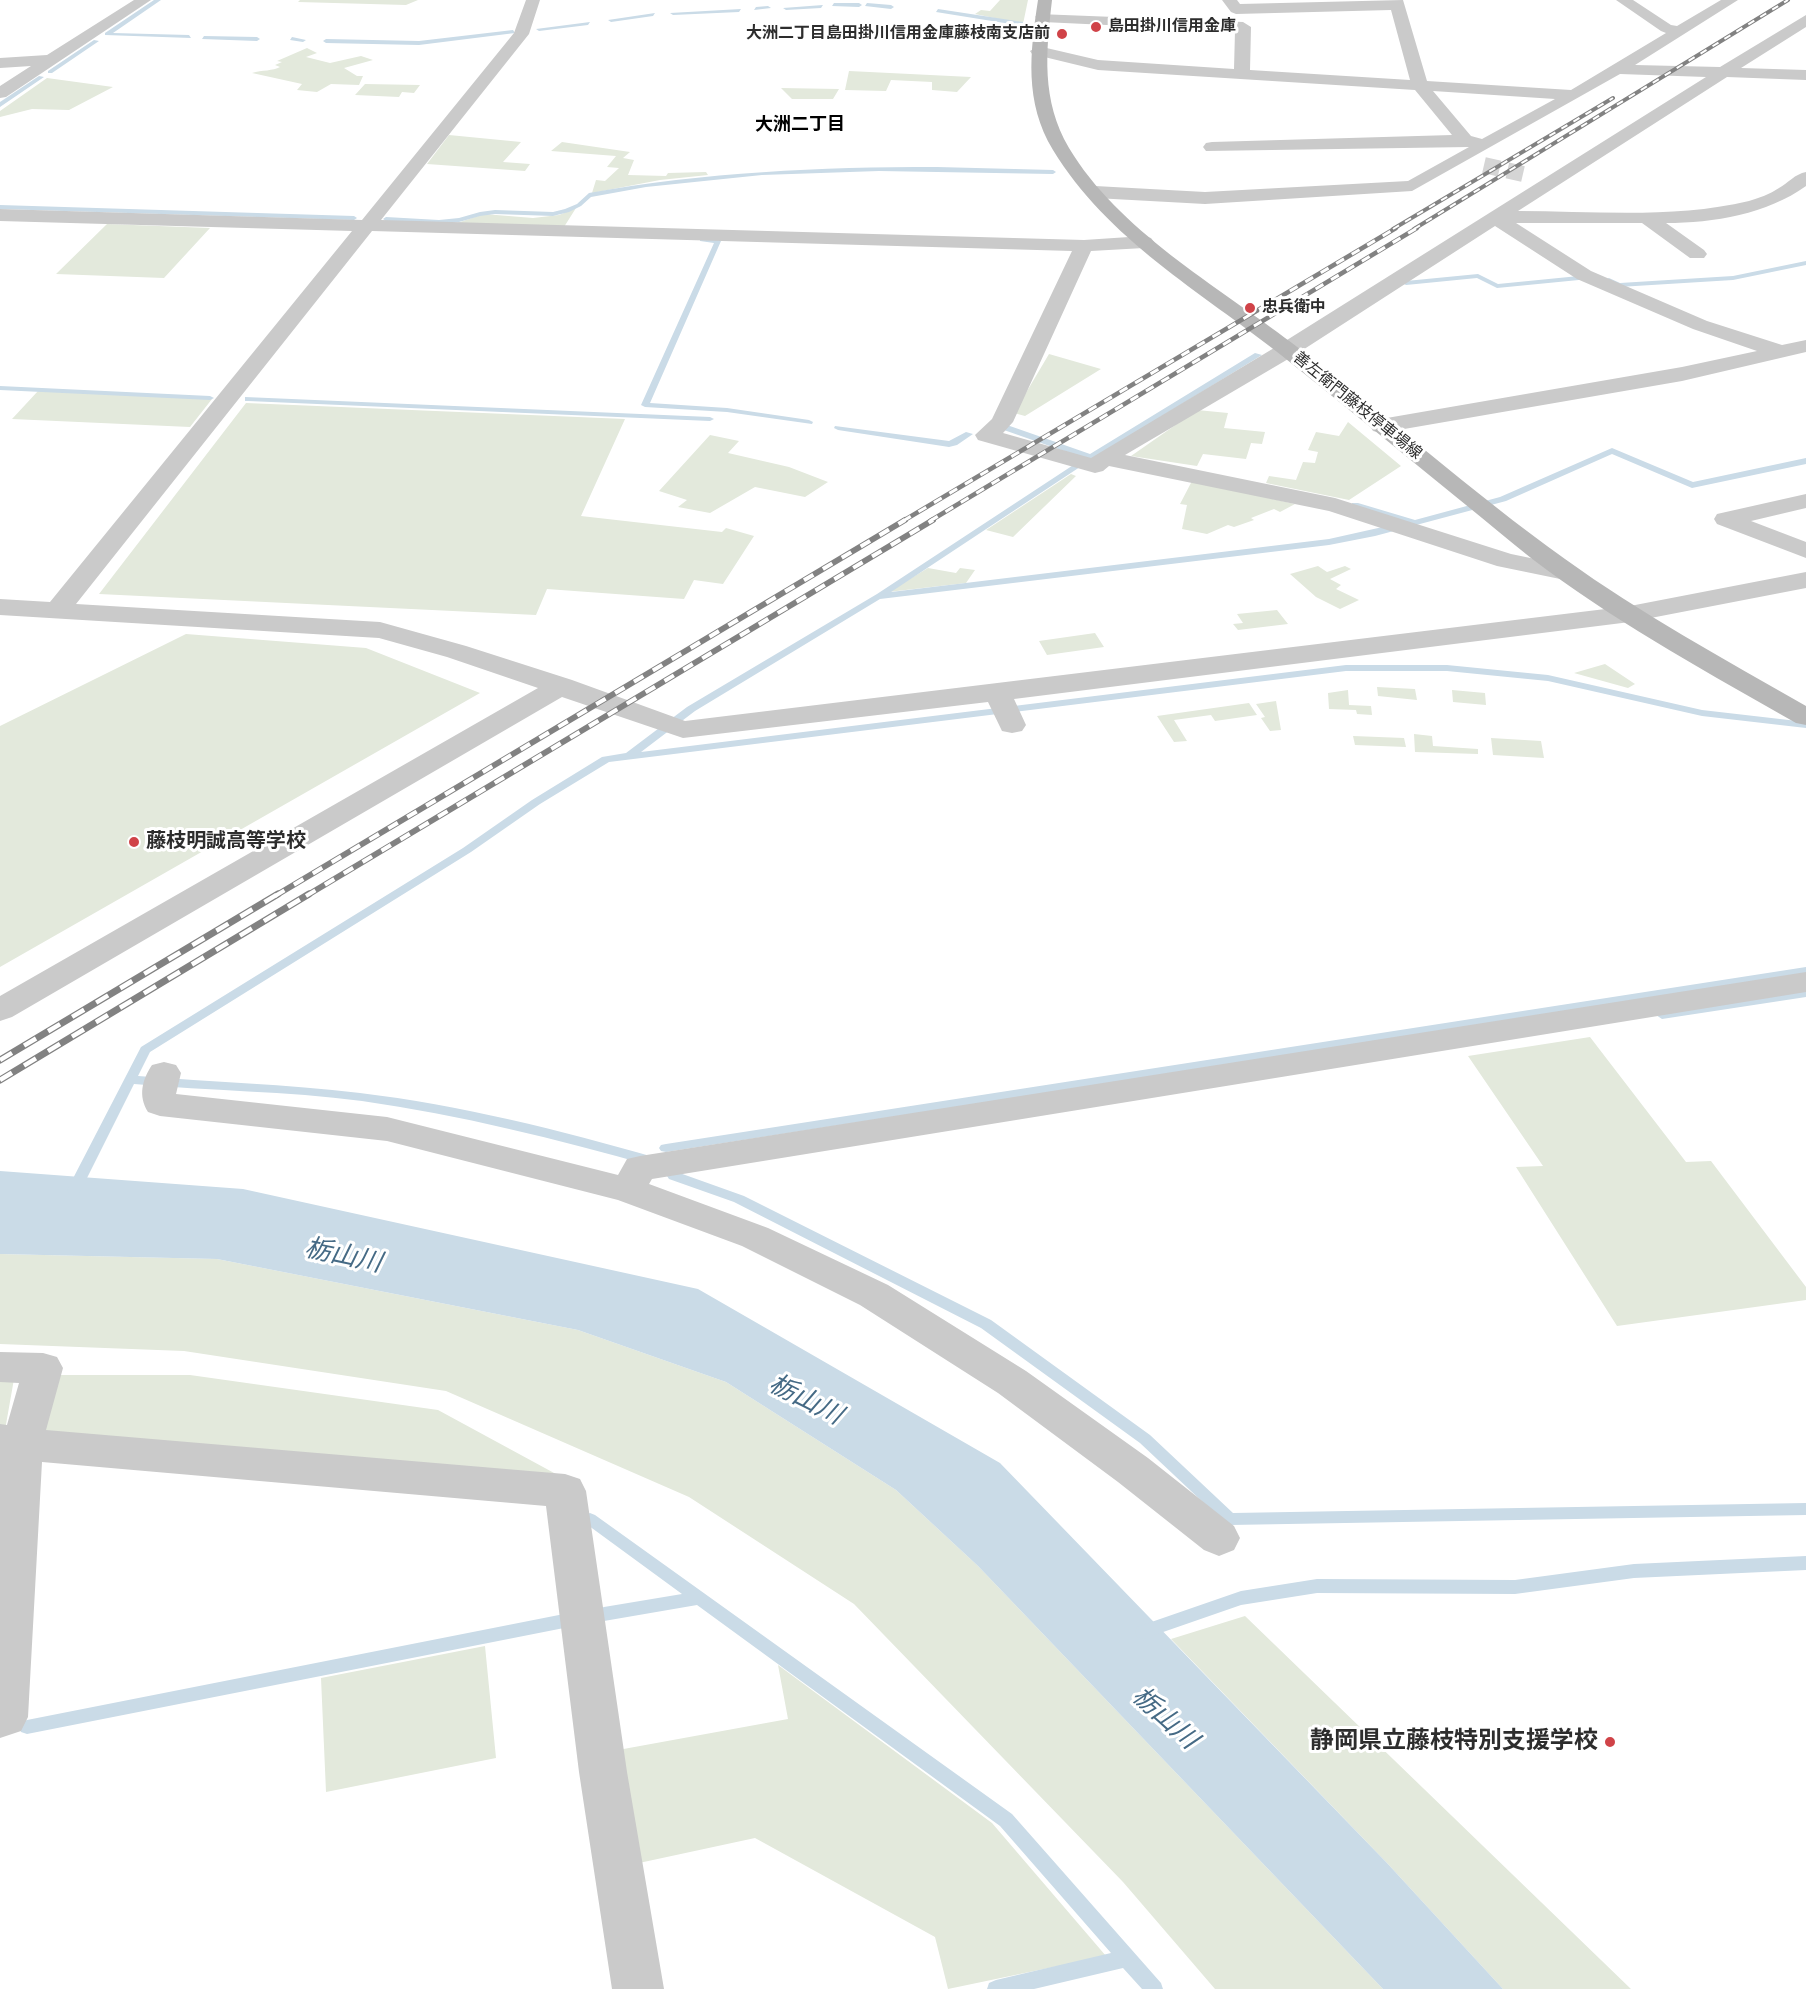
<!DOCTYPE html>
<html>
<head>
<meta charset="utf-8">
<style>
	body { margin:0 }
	canvas { display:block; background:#fff }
</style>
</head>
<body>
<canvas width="1806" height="1989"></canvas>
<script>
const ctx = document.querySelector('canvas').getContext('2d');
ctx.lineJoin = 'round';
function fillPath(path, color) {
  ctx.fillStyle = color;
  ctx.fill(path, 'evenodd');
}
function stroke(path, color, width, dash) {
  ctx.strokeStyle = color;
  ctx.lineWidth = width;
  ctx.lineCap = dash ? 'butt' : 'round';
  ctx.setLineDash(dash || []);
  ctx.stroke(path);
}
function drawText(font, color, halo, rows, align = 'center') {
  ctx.font = font + ' Poppins,"Noto Sans JP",sans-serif';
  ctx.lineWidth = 6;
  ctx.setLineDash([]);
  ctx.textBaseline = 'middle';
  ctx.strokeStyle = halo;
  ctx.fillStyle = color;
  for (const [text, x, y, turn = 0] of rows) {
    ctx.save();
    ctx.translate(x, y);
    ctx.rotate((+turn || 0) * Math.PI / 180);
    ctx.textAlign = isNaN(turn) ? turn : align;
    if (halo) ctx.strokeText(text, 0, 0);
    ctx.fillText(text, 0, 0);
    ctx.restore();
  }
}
fillPath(new Path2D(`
	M 300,0 L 418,0 L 406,5 L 298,2 Z
	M 1000,0 L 1028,0 L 1023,24 L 975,14 L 981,10 L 990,11 Z
	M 307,48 L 317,53 L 306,57 L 330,63 L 361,56 L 373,60 L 344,68 L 357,76 L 363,76 L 359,85 L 331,84 L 317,92 L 297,90 L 302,84 L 252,73 C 262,70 273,71 280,67 L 275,65 L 282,62 L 277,61 Z
	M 849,71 L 971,77 L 957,92 L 932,90 L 932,82 L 891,80 L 886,91 L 845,90 Z
	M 47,78 L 113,87 L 69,110 L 32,109 L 0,117 L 0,111 Z
	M 365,84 L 420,85 L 414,93 L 402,92 L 399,97 L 355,95 Z
	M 781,88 L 839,89 L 833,99 L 792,99 Z
	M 449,135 L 521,142 L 503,162 L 530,164 L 525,171 L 427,164 Z
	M 562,142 L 630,152 L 623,158 L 634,160 L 628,175 L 666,176 L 668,173 L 706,172 L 708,175 L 660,180 L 592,193 L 596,180 L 605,181 L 619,168 L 607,167 L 616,156 L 551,151 Z
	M 576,208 L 564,227 L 454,224 L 484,214 L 533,218 L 559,215 Z
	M 107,224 L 210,228 L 164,278 L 56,274 Z
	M 1049,354 L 1101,369 L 1025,416 L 1014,413 Z
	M 38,391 L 212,399 L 190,427 L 12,419 Z
	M 246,403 L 625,419 L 581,516 L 722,532 L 726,528 L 754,536 L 723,584 L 694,580 L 684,599 L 547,589 L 536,615 L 99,594 Z
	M 1197,410 L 1228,413 L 1224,428 L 1265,432 L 1262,444 L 1251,443 L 1246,459 L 1203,454 L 1197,466 L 1131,456 Z
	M 1348,422 L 1401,466 L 1349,500 L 1266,483 L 1269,476 L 1296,480 L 1303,462 L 1315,463 L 1318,452 L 1308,450 L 1316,432 L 1339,436 Z
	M 710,435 L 739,441 L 728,453 L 789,467 L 828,482 L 805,497 L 755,487 L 710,513 L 678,507 L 687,500 L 659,491 Z
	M 1071,474 L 1076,476 L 1013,537 L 986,530 Z
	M 1192,481 L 1295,504 L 1280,512 L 1274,509 L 1251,518 L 1254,520 L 1234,527 L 1228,525 L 1207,534 L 1182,529 L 1187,505 L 1180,504 Z
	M 1318,566 L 1327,572 L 1345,566 L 1351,569 L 1330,579 L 1341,585 L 1336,589 L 1359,600 L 1340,609 L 1316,597 L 1290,574 Z
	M 928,568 L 956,573 L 960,568 L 975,570 L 966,583 L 888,592 Z
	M 1277,610 L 1288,624 L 1238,630 L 1233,624 L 1243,623 L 1237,614 Z
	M 1095,633 L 1104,647 L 1047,655 L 1039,641 Z
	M 186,634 L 366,648 L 480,693 L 0,967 L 0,726 Z
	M 1605,664 L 1635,684 L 1628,688 L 1574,673 Z
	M 1377,687 L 1415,689 L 1417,700 L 1378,696 Z
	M 1348,690 L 1349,705 L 1371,706 L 1372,715 L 1357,714 L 1356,710 L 1329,709 L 1328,693 Z
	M 1452,690 L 1485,693 L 1486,705 L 1453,702 Z
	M 1276,701 L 1281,730 L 1270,731 L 1261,718 L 1265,717 L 1256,704 Z
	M 1249,703 L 1257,715 L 1215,721 L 1211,715 L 1174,720 L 1187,741 L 1174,742 L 1157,716 Z
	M 1414,734 L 1432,736 L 1433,746 L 1478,749 L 1478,754 L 1415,752 Z
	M 1353,736 L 1404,738 L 1406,747 L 1355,745 Z
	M 1491,738 L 1541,741 L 1544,758 L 1493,755 Z
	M 1590,1037 L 1686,1162 L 1711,1161 L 1806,1287 L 1806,1300 L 1617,1326 L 1516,1167 L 1543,1166 L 1468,1056 Z
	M 0,1254 L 217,1259 L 578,1330 L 726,1382 L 896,1490 L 978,1566 L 1383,1989 L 1215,1989 L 1123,1882 L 854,1604 L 689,1497 L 446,1391 L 184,1351 L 0,1344 Z
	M 52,1375 L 190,1375 L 438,1410 L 567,1480 L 36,1438 Z
	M 0,1379 L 14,1379 L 5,1430 L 0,1429 Z
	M 1245,1616 L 1631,1989 L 1503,1989 L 1387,1863 L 1171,1639 Z
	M 485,1646 L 496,1758 L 326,1792 L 321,1678 Z
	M 778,1665 L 992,1823 L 1106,1956 L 948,1989 L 935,1937 L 755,1838 L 639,1863 L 618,1750 L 788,1719 Z`), '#e3e9dc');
fillPath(new Path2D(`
	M 0,1171 L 243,1189 L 698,1289 L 1000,1463 L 1387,1863 L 1503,1989 L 1383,1989 L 978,1566 L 896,1490 L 726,1382 L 578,1330 L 217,1259 L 0,1254 Z`), '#cadbe7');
fillPath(new Path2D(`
	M 154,0 L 161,0 L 113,33 L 189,35 L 191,38 L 105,35 L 105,33 Z
	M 834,3 L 859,3 L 862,5 L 859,7 L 832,6 Z
	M 867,3 L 891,5 L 894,7 L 891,9 L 865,6 Z
	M 823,5 L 821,8 L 786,10 L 783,8 Z
	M 756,7 L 768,6 L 771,8 L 754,10 Z
	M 741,9 L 739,12 L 673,15 L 670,13 Z
	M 938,9 L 1023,22 L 1026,24 L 1023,26 L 936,12 Z
	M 655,13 L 653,16 L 611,22 L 608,20 Z
	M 590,22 L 588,25 L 539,31 L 536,29 Z
	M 513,30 L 515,33 L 419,45 L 326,43 L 323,41 L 326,39 L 419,41 Z
	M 204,36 L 257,37 L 260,39 L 257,41 L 202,39 Z
	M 292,37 L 306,40 L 303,42 L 290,40 Z
	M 94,40 L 99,41 L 52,73 L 48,73 L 48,71 Z
	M 39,76 L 44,77 L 0,107 L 0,102 Z
	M 937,167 L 1053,170 L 1056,172 L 1053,174 L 879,171 L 762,175 L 646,187 L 591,197 L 581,206 L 569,212 L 553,216 L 495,214 L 480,216 L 459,222 L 439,224 L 386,221 L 383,219 L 386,217 L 439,220 L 459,218 L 480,212 L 495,210 L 553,212 L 565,209 L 577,204 L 589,193 C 706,172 819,167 937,167 Z
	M 0,205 L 354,216 L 357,218 L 354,220 L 0,209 Z
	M 702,238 L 718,239 L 721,241 L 650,403 L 727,408 L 809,420 L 813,422 L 812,424 L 727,412 L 645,407 L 641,405 L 714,243 L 700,241 L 700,239 Z
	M 1806,261 L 1806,265 L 1733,280 L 1619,287 L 1605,280 L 1609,278 L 1620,283 L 1733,276 Z
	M 1478,274 L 1498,284 L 1589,275 L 1593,277 L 1589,279 L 1497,288 L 1477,278 L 1406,285 L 1402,283 L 1406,281 Z
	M 1255,353 L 1262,355 L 1092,459 L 891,592 L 1329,539 L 1405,522 L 1352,507 L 1352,503 L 1358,503 L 1415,520 L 1500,497 L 1612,448 L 1693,482 L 1806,458 L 1806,464 L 1692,488 L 1612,454 L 1506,501 L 1375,536 L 1329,545 L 880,599 L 695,711 L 641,752 L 1346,665 L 1447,665 L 1548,675 L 1702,710 L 1806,722 L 1806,728 L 1702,716 L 1548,681 L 1447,671 L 1346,671 L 609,762 L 540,804 L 471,852 L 150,1052 L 138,1076 C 212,1082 286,1084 360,1093 C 460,1105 560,1130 657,1158 L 659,1161 L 657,1164 L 652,1166 C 557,1139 460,1115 362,1101 C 286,1091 210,1091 134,1084 L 81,1190 L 79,1193 L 69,1193 L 67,1190 L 141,1047 L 463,848 L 532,800 L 602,757 L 626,753 L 687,707 L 877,594 L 1084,458 L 1001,429 L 1001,425 L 1007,425 L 1090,454 Z
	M 0,386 L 210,396 L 214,398 L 210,400 L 0,390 Z
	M 245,397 L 710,417 L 714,419 L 710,421 L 248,401 L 245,401 Z
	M 835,426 L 949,441 L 966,432 L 973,434 L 957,445 L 949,447 L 838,430 L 834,428 Z
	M 1806,967 L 1806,975 L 666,1152 L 661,1151 L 659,1148 L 661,1145 L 666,1144 Z
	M 1806,989 L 1806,997 L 1662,1019 L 1656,1015 L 1662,1011 Z
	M 674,1171 L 744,1196 L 991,1320 L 1150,1435 L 1233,1513 L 1806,1503 L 1806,1515 L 1230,1525 L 1225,1523 L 1140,1443 L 981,1328 L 734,1202 L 669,1179 L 667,1176 L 669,1173 Z
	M 590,1513 L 595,1515 L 1012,1814 L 1161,1983 L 1163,1989 L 1142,1989 L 1123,1968 L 1034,1989 L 987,1989 L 989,1983 L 996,1980 L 1111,1953 L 1000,1826 L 697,1605 L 604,1621 L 598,1619 L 596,1614 L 598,1609 L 604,1607 L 682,1594 L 585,1523 L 582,1519 L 585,1515 Z
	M 1806,1556 L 1806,1570 L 1634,1578 L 1515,1594 L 1317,1593 L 1241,1605 L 1143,1639 L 1137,1637 L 1135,1632 L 1137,1627 L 1241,1591 L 1317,1579 L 1515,1580 L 1634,1564 Z
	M 564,1614 L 570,1616 L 572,1621 L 570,1626 L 564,1628 L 27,1734 L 21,1732 L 19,1727 L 21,1722 L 27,1720 Z`), '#cadbe7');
stroke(new Path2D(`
	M 1484,165 L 1523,174`), '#d5d5d5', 16, [16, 8]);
fillPath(new Path2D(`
	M 134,0 L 151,0 L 6,97 L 0,98 L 0,86 L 31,66 L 0,68 L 0,58 L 47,55 Z
	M 526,0 L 540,0 L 529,34 L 381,220 L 1084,240 L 1144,236 L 1151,238 L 1154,242 L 1151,246 L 1144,248 L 1091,251 L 1013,422 L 1003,433 L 1091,458 L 1279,345 L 1706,77 L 1620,74 L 1412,191 L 1205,204 L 1095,198 L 1089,196 L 1086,192 L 1089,188 L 1095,186 L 1205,192 L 1408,181 L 1469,147 L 1206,151 L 1203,147 L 1206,143 L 1212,142 L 1452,135 L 1415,90 L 1098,70 L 1032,54 L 1030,51 L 1038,46 L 1098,60 L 1234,69 L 1235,31 L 1043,22 L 1035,17 L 1038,14 L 1243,22 L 1251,27 L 1250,70 L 1410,80 L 1391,10 L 1236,14 L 1231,12 L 1222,0 L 1237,0 L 1240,4 L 1403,0 L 1427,81 L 1571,90 L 1666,33 L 1661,31 L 1616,0 L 1633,0 L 1671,25 L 1677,26 L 1721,0 L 1738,0 L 1635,65 L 1720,67 L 1806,15 L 1806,27 L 1741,68 L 1806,70 L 1806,80 L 1727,77 L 1518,211 C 1594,211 1674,219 1749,201 C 1759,198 1770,194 1779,188 C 1788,183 1795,174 1806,172 L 1806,186 C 1767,214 1714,223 1666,223 L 1704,250 L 1707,254 L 1704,258 L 1690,258 L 1642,223 L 1516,223 L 1591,271 L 1707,321 L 1782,345 L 1806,340 L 1806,352 L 1682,381 L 1381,433 L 1373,431 L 1370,426 L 1373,421 L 1381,419 L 1682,367 L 1757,351 L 1693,329 L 1577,279 L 1495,226 L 1295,355 L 1125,455 L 1335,498 L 1511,554 L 1574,567 L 1578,572 L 1574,577 L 1565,580 L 1497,566 L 1329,511 L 1109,466 L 1103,471 L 1095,473 L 978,440 L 975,435 L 992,419 L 1072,251 L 372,231 L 76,604 L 380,622 L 466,646 L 572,680 L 685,721 L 1630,606 L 1806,572 L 1806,588 L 1630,622 L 1014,699 L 1026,725 L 1022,731 L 1012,733 L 1002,731 L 988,702 L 683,738 L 562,697 L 12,1017 L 0,1021 L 0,996 L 538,688 L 447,657 L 379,638 L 0,615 L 0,599 L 50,602 L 352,231 L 0,221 L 0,209 L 362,220 L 514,33 ZM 1433,91 L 1555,99 L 1482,139 L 1471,136 Z
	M 1806,494 L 1806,508 L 1751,521 L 1806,542 L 1806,558 L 1717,524 L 1714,519 L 1717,514 Z
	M 1806,972 L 1806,992 L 652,1179 L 649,1184 L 768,1228 L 888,1285 L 1026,1371 L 1148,1458 L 1234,1526 L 1240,1538 L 1234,1550 L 1219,1556 L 1204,1550 L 1118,1482 L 998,1393 L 860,1305 L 742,1246 L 618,1200 L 387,1141 L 160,1116 L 148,1112 C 138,1096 142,1080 152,1065 L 164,1062 L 176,1065 L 181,1073 L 176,1094 L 387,1117 L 618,1175 L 627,1159 L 640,1156 Z
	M 0,1352 L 43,1353 L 57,1357 L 63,1368 L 46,1430 L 565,1474 L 580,1479 L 586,1491 L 627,1772 L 664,1989 L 612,1989 L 579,1772 L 546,1506 L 42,1462 L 28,1717 L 21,1731 L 0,1738 L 0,1424 L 7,1425 L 19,1383 L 0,1382 Z`), '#cacaca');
fillPath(new Path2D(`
	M 1038,0 L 1052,0 C 1046,52 1041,100 1069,148 C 1118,230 1217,286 1292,343 C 1384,413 1471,492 1565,559 C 1641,614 1724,659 1806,706 L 1806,725 L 1796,723 C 1712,675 1626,628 1547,570 C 1525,554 1504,536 1482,518 C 1415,464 1349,409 1281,355 C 1201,292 1107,239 1053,150 C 1024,102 1030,52 1038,0 Z`), '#b7b7b7');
const railFar3 = new Path2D(`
	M 1393,229 L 1613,98
	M 1414,229 L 1788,0`);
const railFar2 = new Path2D(`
	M 903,521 L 1396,228
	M 930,521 L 1417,228`);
const railFar1 = new Path2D(`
	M 275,896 L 905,520
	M 306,896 L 933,520`);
const rail = new Path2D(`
	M 0,1060 L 278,894
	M 0,1080 L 309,894`);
stroke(railFar3, '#828282', 4);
stroke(railFar2, '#828282', 4.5);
stroke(railFar1, '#828282', 6);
stroke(rail, '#828282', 7);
stroke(railFar3, '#fff', 2, [7]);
stroke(railFar2, '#fff', 3, [9]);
stroke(railFar1, '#fff', 4, [11]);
stroke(rail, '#fff', 4.5, [14]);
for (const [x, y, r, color] of [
	[1096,27,6,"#d04348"],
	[1062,34,6,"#d04348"],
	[1250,308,6,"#d04348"],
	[134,842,6,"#d04348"],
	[1610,1742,6,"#d04348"]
]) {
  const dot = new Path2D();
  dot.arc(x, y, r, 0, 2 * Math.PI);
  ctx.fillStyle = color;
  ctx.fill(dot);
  stroke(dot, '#fff', 2);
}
drawText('bold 16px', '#2d2d2d', '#fff', [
	["島田掛川信用金庫",1108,27],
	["大洲二丁目島田掛川信用金庫藤枝南支店前",1050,34,"right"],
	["忠兵衛中",1262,308]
], 'left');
drawText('16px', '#2d2d2d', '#fff', [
	["善左衛門藤枝停車場線",1357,406,39]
]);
drawText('bold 18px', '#000', '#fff', [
	["大洲二丁目",800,125]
]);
drawText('bold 20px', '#2d2d2d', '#fff', [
	["藤枝明誠高等学校",146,842]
], 'left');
drawText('bold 24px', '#2d2d2d', '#fff', [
	["静岡県立藤枝特別支援学校",1598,1742]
], 'right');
drawText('italic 26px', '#456a85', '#fff', [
	["栃山川",343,1257,12],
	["栃山川",805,1401,27],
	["栃山川",1164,1719,42]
]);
</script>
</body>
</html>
